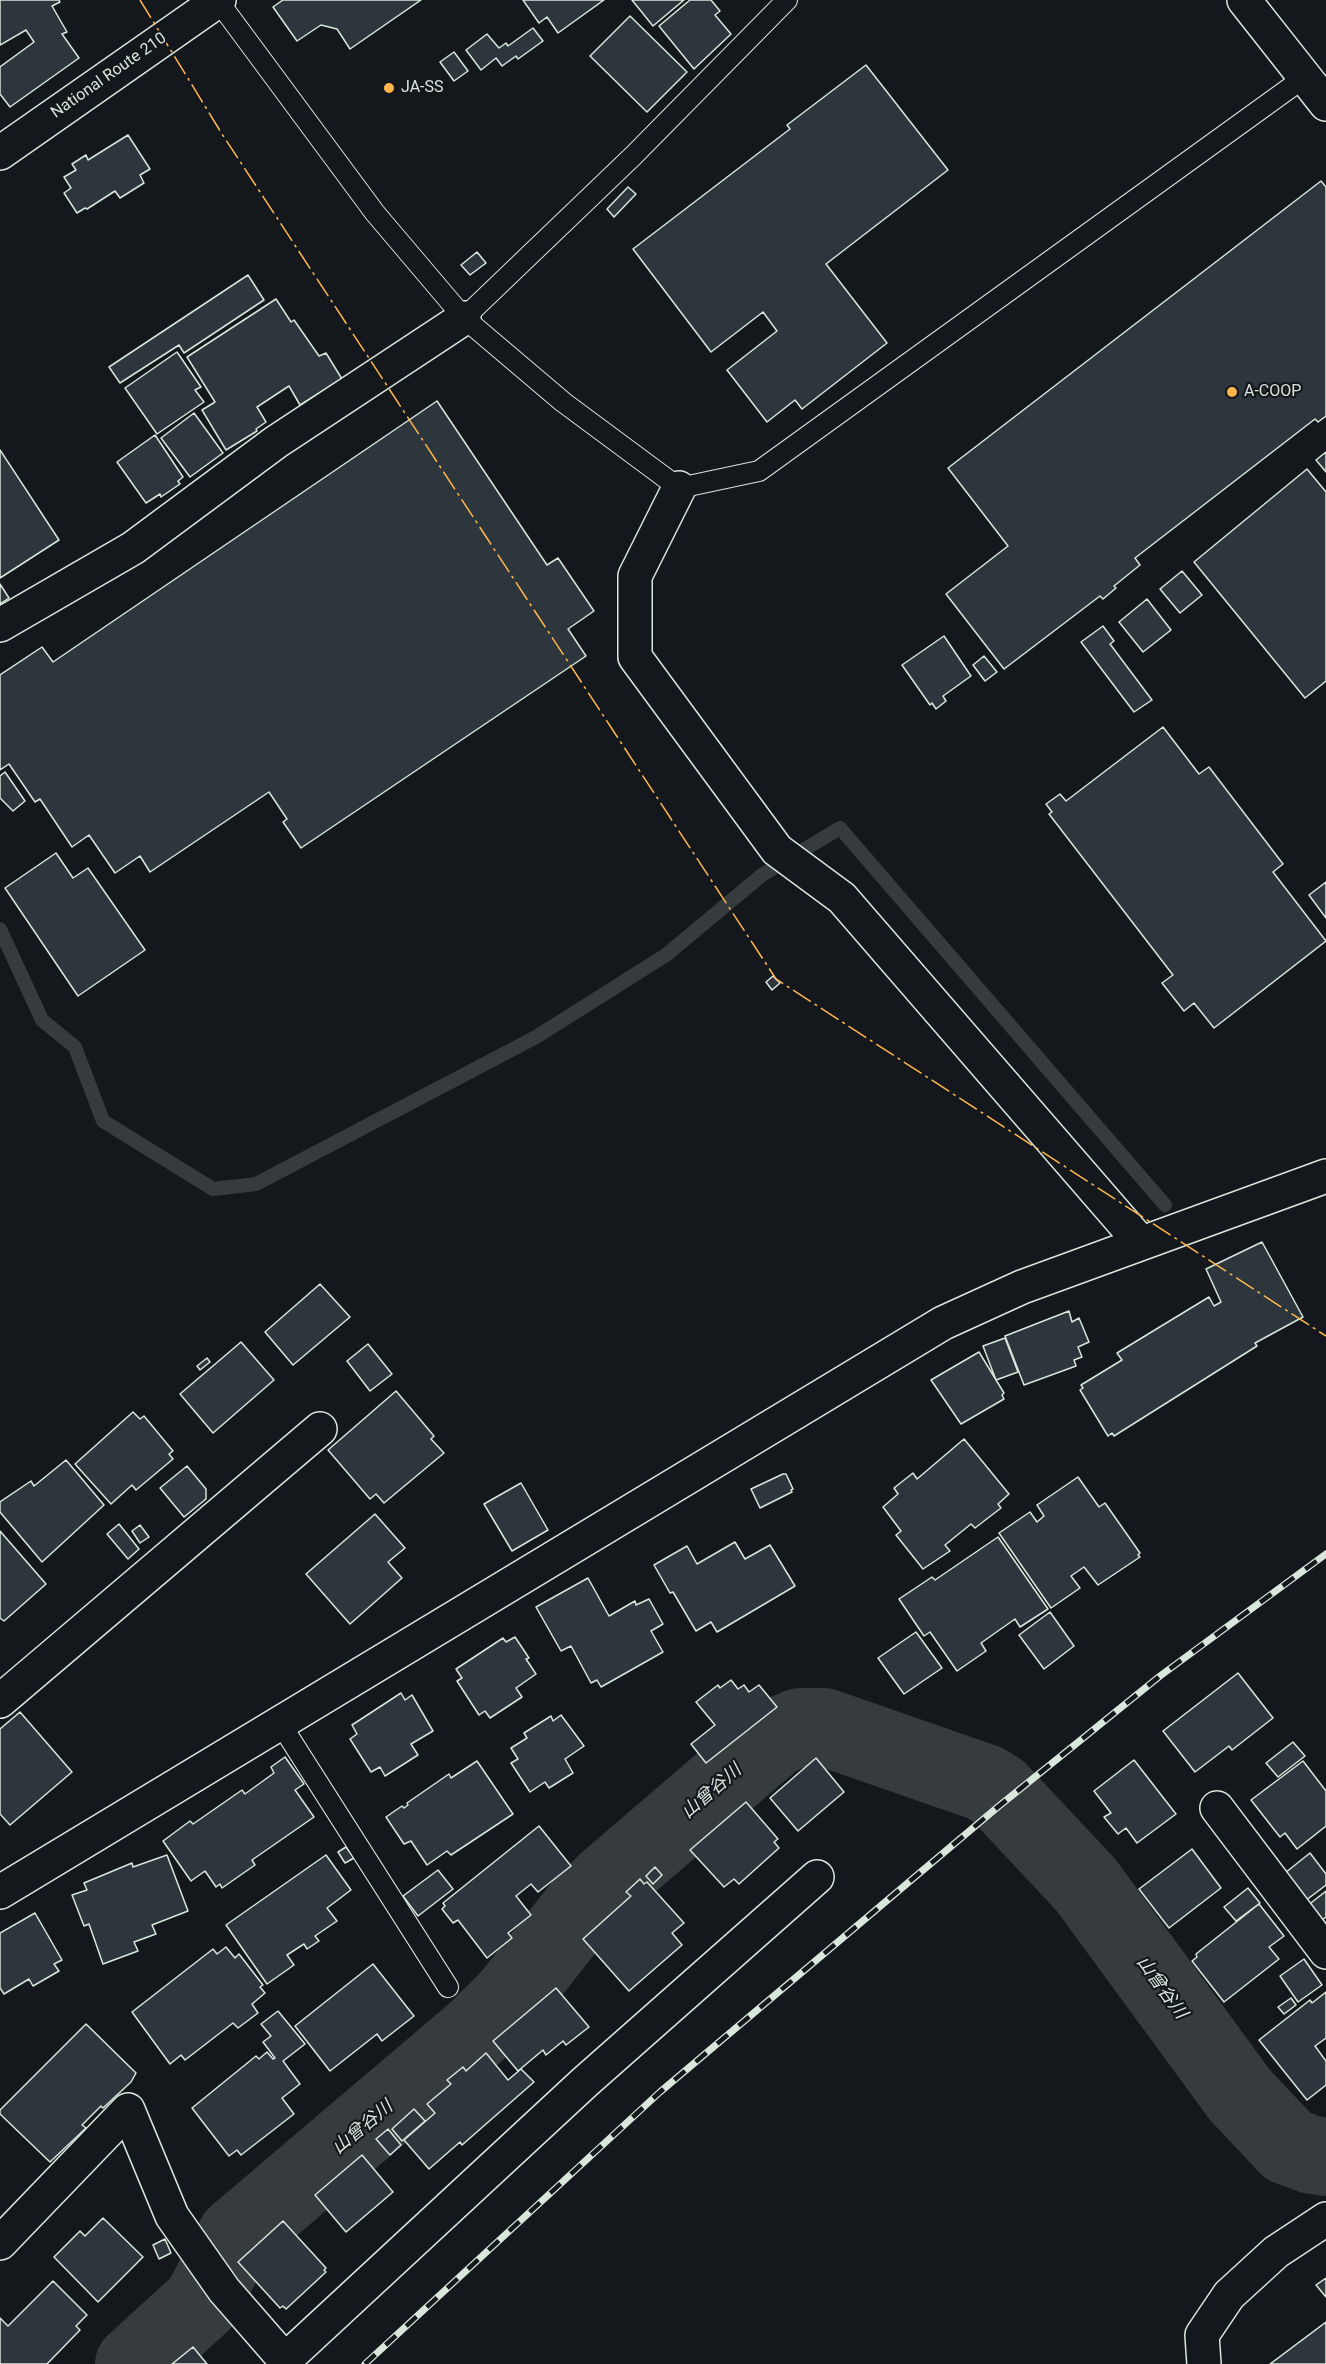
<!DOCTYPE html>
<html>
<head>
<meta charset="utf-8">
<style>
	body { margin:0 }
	canvas { display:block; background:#14181c }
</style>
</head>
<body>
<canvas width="1326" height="2364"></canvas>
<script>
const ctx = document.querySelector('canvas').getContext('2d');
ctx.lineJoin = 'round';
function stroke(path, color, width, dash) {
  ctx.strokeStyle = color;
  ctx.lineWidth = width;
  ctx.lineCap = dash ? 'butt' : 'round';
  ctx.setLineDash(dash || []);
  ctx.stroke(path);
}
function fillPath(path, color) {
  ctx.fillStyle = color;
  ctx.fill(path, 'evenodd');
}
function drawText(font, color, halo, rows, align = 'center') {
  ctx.font = font + ' Roboto,"Noto Sans JP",sans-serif';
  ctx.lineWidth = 4.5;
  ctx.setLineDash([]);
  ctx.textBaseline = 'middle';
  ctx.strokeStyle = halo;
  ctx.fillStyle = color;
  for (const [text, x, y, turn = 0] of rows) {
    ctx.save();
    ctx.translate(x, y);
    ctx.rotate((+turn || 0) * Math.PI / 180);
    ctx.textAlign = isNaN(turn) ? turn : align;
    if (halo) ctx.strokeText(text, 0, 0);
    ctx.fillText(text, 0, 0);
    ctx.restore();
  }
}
stroke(new Path2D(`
	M 0,929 L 42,1020 L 75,1047 L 103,1121 L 213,1189 L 256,1184 L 536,1037 L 666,955 L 762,875 L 840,828 L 1165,1205`), '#363b3e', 14);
stroke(new Path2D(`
	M 134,2364 L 202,2302 L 236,2236 L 476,2032 L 511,1997 L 582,1907 L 606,1883 L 776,1737 L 800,1727 L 824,1727 L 985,1783 L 998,1791 L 1086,1885 L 1240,2095 L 1288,2146 L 1312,2155 L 1326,2157`), '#363b3e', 78);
const building = new Path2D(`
	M 0,0 L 59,0 L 60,2 L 52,6 L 67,32 L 62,34 L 79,58 L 10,107 L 0,94 L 0,67 L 34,42 L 26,30 L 0,45 Z
	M 283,0 L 421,0 L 350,49 L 337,29 L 321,25 L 297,41 L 273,7 Z
	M 523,0 L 604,0 L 558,33 L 547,17 L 539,23 Z
	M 632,0 L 684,0 L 653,26 Z
	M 690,0 L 711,0 L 720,11 L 715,15 L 731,34 L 694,69 L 659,26 Z
	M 630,16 L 687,72 L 647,112 L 590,56 Z
	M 533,28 L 543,41 L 518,59 L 516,56 L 502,66 L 496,58 L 481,70 L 466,50 L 487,34 L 499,48 L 506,43 L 508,46 Z
	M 454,52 L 468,71 L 454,81 L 440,62 Z
	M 866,65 L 948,170 L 826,264 L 887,343 L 802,409 L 795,400 L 767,422 L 727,370 L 777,331 L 763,312 L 711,352 L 633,249 L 790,129 L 787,125 Z
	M 128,135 L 150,169 L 140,175 L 144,183 L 120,198 L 115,191 L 87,209 L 85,208 L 77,213 L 64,193 L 71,188 L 64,177 L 76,170 L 72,164 L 86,155 L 88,160 Z
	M 1321,181 L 1326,187 L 1326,416 L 1318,422 L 1315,419 L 1135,558 L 1140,565 L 1114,586 L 1116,588 L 1103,599 L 1100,596 L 1004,669 L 946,594 L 1008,546 L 948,468 Z
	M 628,187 L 636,194 L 614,217 L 607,209 Z
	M 477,252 L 486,263 L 470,275 L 461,265 Z
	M 248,275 L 264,300 L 184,353 L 179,345 L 120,383 L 109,367 Z
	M 276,299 L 291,322 L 294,320 L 319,356 L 326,353 L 342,379 L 300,405 L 289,386 L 257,407 L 266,422 L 256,429 L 257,431 L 226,450 L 202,410 L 215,402 L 187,357 Z
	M 177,352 L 201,387 L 195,390 L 204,402 L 157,434 L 125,388 Z
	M 437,401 L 547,565 L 558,558 L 594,611 L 568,629 L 586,656 L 301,848 L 283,822 L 287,819 L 269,792 L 150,872 L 140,856 L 115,873 L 89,835 L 72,847 L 40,799 L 35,802 L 9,764 L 0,770 L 0,675 L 42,647 L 53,662 Z
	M 194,413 L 223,453 L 190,477 L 161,438 Z
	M 155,435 L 183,477 L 178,481 L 180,484 L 161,497 L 160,494 L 146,503 L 117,462 Z
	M 0,450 L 59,540 L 0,578 Z
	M 1326,452 L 1326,472 L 1316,460 Z
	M 1307,469 L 1326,492 L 1326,681 L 1305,698 L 1194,562 Z
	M 1182,571 L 1202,595 L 1180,613 L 1160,589 Z
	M 0,584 L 9,598 L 0,604 Z
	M 1147,599 L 1171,630 L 1143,652 L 1119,622 Z
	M 1103,626 L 1114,641 L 1110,644 L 1152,700 L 1134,712 L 1081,642 Z
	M 944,636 L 971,676 L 943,696 L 946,701 L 936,709 L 932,703 L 930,705 L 902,665 Z
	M 984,656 L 997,672 L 985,681 L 973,665 Z
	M 1163,727 L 1199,774 L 1209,767 L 1283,864 L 1273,872 L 1326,941 L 1214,1028 L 1194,1003 L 1184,1011 L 1162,983 L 1173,975 L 1049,814 L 1052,812 L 1046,804 L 1060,794 L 1066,801 Z
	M 5,772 L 25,801 L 13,811 L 0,798 L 0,776 Z
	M 56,853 L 73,878 L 88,868 L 145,950 L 78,996 L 5,888 Z
	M 1326,882 L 1326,918 L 1309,895 Z
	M 773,976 L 780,983 L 772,990 L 766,982 Z
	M 1262,1242 L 1303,1317 L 1255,1343 L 1257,1346 L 1114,1436 L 1112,1433 L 1108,1436 L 1080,1390 L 1083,1388 L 1081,1385 L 1122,1360 L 1117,1353 L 1209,1297 L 1214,1306 L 1221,1302 L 1206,1269 Z
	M 320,1284 L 350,1317 L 293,1365 L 265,1332 Z
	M 1069,1311 L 1072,1322 L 1079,1318 L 1089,1342 L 1078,1347 L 1082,1357 L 1074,1360 L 1076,1366 L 1024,1385 L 1005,1336 Z
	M 1005,1338 L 1018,1372 L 996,1380 L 983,1346 Z
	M 241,1342 L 274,1380 L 213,1433 L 180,1394 Z
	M 368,1344 L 392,1374 L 370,1391 L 347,1361 Z
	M 979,1352 L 1004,1393 L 1002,1395 L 1004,1399 L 961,1424 L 931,1380 Z
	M 207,1358 L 210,1362 L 200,1370 L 197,1366 Z
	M 396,1391 L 434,1436 L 431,1439 L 444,1453 L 384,1503 L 376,1494 L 370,1499 L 328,1450 Z
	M 133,1412 L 140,1419 L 144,1416 L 173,1451 L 169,1454 L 173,1459 L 136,1490 L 132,1485 L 111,1504 L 75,1464 Z
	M 964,1439 L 1009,1494 L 998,1504 L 1001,1508 L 975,1528 L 971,1524 L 945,1545 L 950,1551 L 923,1569 L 896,1535 L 901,1531 L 883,1507 L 898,1494 L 894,1488 L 913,1473 L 917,1479 Z
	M 66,1460 L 104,1505 L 42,1562 L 0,1512 L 0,1502 L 31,1481 L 34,1486 Z
	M 187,1466 L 206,1489 L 206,1499 L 184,1517 L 160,1488 Z
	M 783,1474 L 786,1474 L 793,1489 L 791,1490 L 792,1492 L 760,1508 L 751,1489 Z
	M 1078,1477 L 1099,1507 L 1105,1503 L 1140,1553 L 1138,1555 L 1140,1557 L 1098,1585 L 1084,1567 L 1071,1576 L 1080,1588 L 1051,1608 L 999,1533 L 1030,1512 L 1037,1522 L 1044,1516 L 1037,1505 Z
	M 521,1483 L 548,1530 L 512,1551 L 484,1504 Z
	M 375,1514 L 405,1548 L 388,1562 L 402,1578 L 350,1624 L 306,1574 Z
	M 119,1524 L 139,1549 L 128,1559 L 107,1534 Z
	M 140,1525 L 149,1537 L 140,1543 L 132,1531 Z
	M 0,1531 L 46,1584 L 4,1621 L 0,1618 Z
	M 998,1537 L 1048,1609 L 1020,1627 L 1015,1619 L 981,1643 L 986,1651 L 957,1671 L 930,1632 L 924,1636 L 899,1599 L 932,1577 L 935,1580 Z
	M 735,1542 L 745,1559 L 770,1545 L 795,1586 L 717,1632 L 711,1622 L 696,1631 L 673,1592 L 670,1593 L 654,1565 L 687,1546 L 697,1564 Z
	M 588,1578 L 609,1616 L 635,1601 L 636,1605 L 649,1599 L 663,1624 L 651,1631 L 663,1652 L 601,1687 L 597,1680 L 591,1683 L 571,1646 L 561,1651 L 536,1607 Z
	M 1050,1612 L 1074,1646 L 1044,1669 L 1019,1635 Z
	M 916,1632 L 942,1668 L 904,1694 L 878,1658 Z
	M 515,1637 L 529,1658 L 526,1659 L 536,1674 L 516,1688 L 522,1697 L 490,1718 L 485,1711 L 479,1715 L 457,1681 L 462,1678 L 456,1669 L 503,1638 L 506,1642 Z
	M 1238,1673 L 1273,1718 L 1232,1750 L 1229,1746 L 1195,1772 L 1163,1731 Z
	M 731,1680 L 738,1689 L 744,1685 L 749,1692 L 759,1685 L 777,1707 L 706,1763 L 691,1744 L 715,1725 L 696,1702 L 718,1685 L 720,1688 Z
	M 401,1693 L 405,1700 L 412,1695 L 433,1731 L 411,1744 L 418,1755 L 385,1776 L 380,1767 L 371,1772 L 350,1739 L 357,1734 L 352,1725 Z
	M 20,1712 L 72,1772 L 10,1825 L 0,1814 L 0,1729 Z
	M 561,1715 L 584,1746 L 565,1759 L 573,1773 L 549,1788 L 545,1782 L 530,1792 L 511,1763 L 518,1759 L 511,1748 L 527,1738 L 524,1733 L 551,1716 L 553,1721 Z
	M 1293,1742 L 1305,1756 L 1278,1777 L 1266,1763 Z
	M 285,1757 L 304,1784 L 295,1790 L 314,1817 L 252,1860 L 255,1865 L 222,1888 L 220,1884 L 216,1887 L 205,1871 L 191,1881 L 163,1841 L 190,1821 L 193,1824 L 242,1790 L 245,1794 L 274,1773 L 271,1767 Z
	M 816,1758 L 844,1792 L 798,1831 L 770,1798 Z
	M 1134,1760 L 1176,1814 L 1137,1843 L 1126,1828 L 1118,1834 L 1104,1817 L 1111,1813 L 1094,1791 Z
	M 477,1761 L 513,1814 L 451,1855 L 447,1851 L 427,1865 L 411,1841 L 404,1844 L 386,1817 L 402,1806 L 404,1808 L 408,1805 L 407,1803 L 449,1774 L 451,1778 Z
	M 1303,1761 L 1326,1791 L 1326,1826 L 1297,1849 L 1285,1833 L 1280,1837 L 1251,1800 Z
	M 746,1802 L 778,1839 L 774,1842 L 779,1848 L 739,1884 L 734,1879 L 724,1887 L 690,1850 Z
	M 539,1826 L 571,1866 L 538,1892 L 531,1884 L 516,1896 L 531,1915 L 508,1933 L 512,1938 L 487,1958 L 458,1920 L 453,1923 L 442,1909 L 445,1906 L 443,1903 Z
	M 346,1847 L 354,1858 L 345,1863 L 338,1852 Z
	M 1192,1849 L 1221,1888 L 1169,1928 L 1139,1889 Z
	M 1310,1853 L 1326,1874 L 1326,1885 L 1305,1901 L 1285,1873 Z
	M 167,1855 L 188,1911 L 152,1925 L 156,1934 L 134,1942 L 138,1951 L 103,1964 L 89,1924 L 84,1926 L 72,1895 L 87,1890 L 84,1883 L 132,1863 L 133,1867 Z
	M 326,1855 L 351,1890 L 327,1908 L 337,1921 L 315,1936 L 319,1941 L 307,1949 L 304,1944 L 287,1955 L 294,1965 L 267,1984 L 226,1925 Z
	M 655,1867 L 662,1875 L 653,1884 L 646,1876 Z
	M 438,1870 L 453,1889 L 418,1916 L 403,1896 Z
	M 640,1879 L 644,1884 L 647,1882 L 684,1923 L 672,1933 L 682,1945 L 629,1991 L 583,1939 L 631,1896 L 626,1892 Z
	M 1248,1888 L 1260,1903 L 1236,1921 L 1224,1907 Z
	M 1326,1891 L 1326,1917 L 1319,1922 L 1307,1906 Z
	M 1259,1904 L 1284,1936 L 1269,1947 L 1279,1959 L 1224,2002 L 1192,1961 L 1197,1957 L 1196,1954 Z
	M 35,1913 L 62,1960 L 54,1964 L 59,1971 L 33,1986 L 29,1979 L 4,1994 L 0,1988 L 0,1933 Z
	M 226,1947 L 235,1958 L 239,1954 L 263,1985 L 260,1987 L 265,1993 L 252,2004 L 258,2013 L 238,2028 L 233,2023 L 185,2060 L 181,2055 L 170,2064 L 132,2012 L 213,1949 L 217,1954 Z
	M 1304,1959 L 1322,1985 L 1298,2002 L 1280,1976 Z
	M 373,1964 L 414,2016 L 382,2041 L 377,2034 L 330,2071 L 295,2026 Z
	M 556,1988 L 589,2027 L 566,2045 L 563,2041 L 546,2055 L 543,2050 L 518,2071 L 493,2041 Z
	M 1326,1992 L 1326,2038 L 1315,2046 L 1326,2061 L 1326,2085 L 1307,2100 L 1259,2040 L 1310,2000 L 1312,2003 Z
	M 1291,1998 L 1296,2005 L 1284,2014 L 1278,2007 Z
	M 278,2011 L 305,2044 L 283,2061 L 300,2084 L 282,2098 L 294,2114 L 241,2155 L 237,2150 L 229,2156 L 192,2108 L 256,2056 L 259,2059 L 267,2052 L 273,2059 L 275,2058 L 263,2042 L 271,2036 L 261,2024 Z
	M 86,2024 L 136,2073 L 131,2082 L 103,2108 L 101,2106 L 82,2125 L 86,2128 L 50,2162 L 0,2114 L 0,2110 Z
	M 486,2053 L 508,2080 L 521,2069 L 534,2082 L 462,2145 L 460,2142 L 429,2169 L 404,2140 L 435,2113 L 427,2104 L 451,2084 L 447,2080 L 463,2067 L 466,2071 Z
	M 414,2109 L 425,2121 L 402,2141 L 392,2129 Z
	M 388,2129 L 401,2145 L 390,2155 L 376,2139 Z
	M 362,2155 L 393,2192 L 346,2232 L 315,2195 Z
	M 103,2218 L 143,2257 L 98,2302 L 54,2257 L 80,2231 L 85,2236 Z
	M 283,2221 L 326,2268 L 324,2270 L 326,2272 L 286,2309 L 283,2306 L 280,2308 L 238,2262 Z
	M 165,2239 L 171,2253 L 159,2259 L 153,2245 Z
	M 1326,2278 L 1326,2297 L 1316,2285 Z
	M 53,2281 L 87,2315 L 76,2326 L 80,2330 L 47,2364 L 0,2364 L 0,2318 L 8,2326 Z
	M 1326,2322 L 1326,2364 L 1270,2364 Z
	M 193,2347 L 207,2364 L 172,2364 Z`);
fillPath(building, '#2c363c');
stroke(building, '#d8e6dc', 1.5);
const lane = new Path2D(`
	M 218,1 L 375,213 L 464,318 L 563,402 L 679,488 L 759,471 L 1305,77
	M 464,318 L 633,156 L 787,0
	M 280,1723 L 448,1987`);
const street = new Path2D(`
	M 679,488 L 635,576 L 635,657 L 777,850 L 842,898 L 1141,1243
	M 0,625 L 133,548 L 276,442 L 464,318
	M 0,1701 L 320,1429
	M 1217,1808 L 1326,1952
	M 0,1892 L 943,1323 L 1022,1287 L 1326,1176
	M 0,2243 L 128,2110 L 172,2216 L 224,2290 L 285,2360 L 585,2082 L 817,1877
	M 1204,2364 L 1202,2335 L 1229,2295 L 1276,2252 L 1326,2219`);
const secondary = new Path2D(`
	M 1244,0 L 1326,104`);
const highway = new Path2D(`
	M 0,153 L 219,0`);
stroke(lane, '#d8e6dc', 22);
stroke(street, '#d8e6dc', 36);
stroke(secondary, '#d8e6dc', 36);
stroke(highway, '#d8e6dc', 36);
stroke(lane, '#14181c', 20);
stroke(street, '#14181c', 33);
stroke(secondary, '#14181c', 33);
stroke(highway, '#14181c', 33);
const rail = new Path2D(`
	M 365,2364 L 660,2092 L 999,1806 L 1160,1676 L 1326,1554`);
stroke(rail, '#d8e6dc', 7);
stroke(rail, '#14181c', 4.5, [14]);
stroke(new Path2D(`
	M 140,0 L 222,134 L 776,979 L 1326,1336`), '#ffb74d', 1.5, [21, 4.5, 3, 4.5]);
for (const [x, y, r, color] of [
	[389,88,6,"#ffb74d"],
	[1232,392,6,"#ffb74d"]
]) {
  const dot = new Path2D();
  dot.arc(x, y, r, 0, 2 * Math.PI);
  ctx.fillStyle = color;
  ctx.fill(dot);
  stroke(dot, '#14181c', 2);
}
drawText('16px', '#d8e6dc', '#14181c', [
	["National Route 210",109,76,-35]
]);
drawText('16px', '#d8e6dc', '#14181c', [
	["JA-SS",401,88],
	["A-COOP",1244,392]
], 'left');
drawText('italic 18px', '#d8e6dc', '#14181c', [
	["山曾谷川",712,1792,-41],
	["山曾谷川",1161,1988,54],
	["山曾谷川",363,2128,-40]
]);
</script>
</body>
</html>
